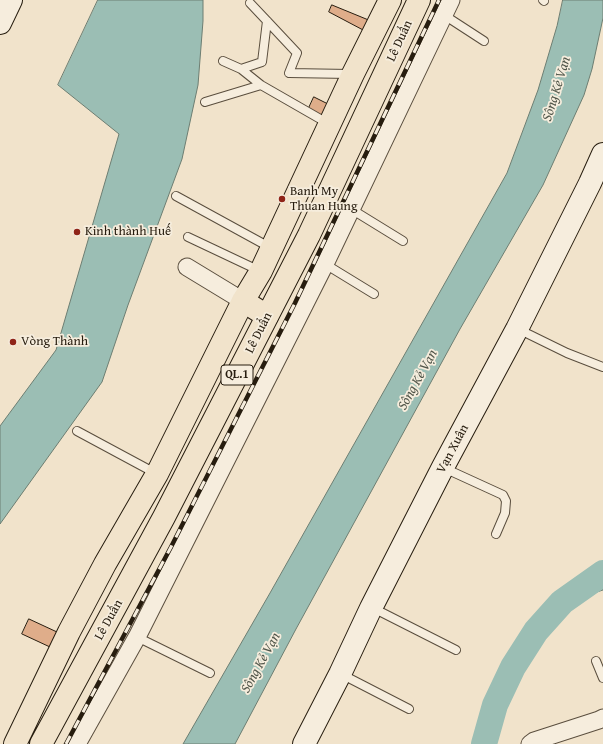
<!DOCTYPE html>
<html>
<head>
<meta charset="utf-8">
<style>
	body { margin:0 }
	canvas { display:block; background:#f1e3cb }
</style>
</head>
<body>
<canvas width="603" height="744"></canvas>
<script>
const ctx = document.querySelector('canvas').getContext('2d');
ctx.lineJoin = 'round';
function fillPath(path, color) {
  ctx.fillStyle = color;
  ctx.fill(path, 'evenodd');
}
function stroke(path, color, width, dash) {
  ctx.strokeStyle = color;
  ctx.lineWidth = width;
  ctx.lineCap = dash ? 'butt' : 'round';
  ctx.setLineDash(dash || []);
  ctx.stroke(path);
}
function drawText(font, color, halo, rows, align = 'center') {
  ctx.font = font + ' "Gentium Book Plus",serif';
  ctx.lineWidth = 3.5;
  ctx.setLineDash([]);
  ctx.textBaseline = 'middle';
  ctx.strokeStyle = halo;
  ctx.fillStyle = color;
  for (const [text, x, y, turn = 0] of rows) {
    ctx.save();
    ctx.translate(x, y);
    ctx.rotate((+turn || 0) * Math.PI / 180);
    ctx.textAlign = isNaN(turn) ? turn : align;
    if (halo) ctx.strokeText(text, 0, 0);
    ctx.fillText(text, 0, 0);
    ctx.restore();
  }
}
const water = new Path2D(`
	M 98,0 L 203,0 L 203,21 L 198,85 L 182,159 L 128,305 L 102,382 L 0,524 L 0,426 L 56,350 L 119,134 L 58,85 Z
	M 563,0 L 603,0 L 603,18 L 592,69 L 584,95 L 543,185 L 460,329 L 296,629 L 235,744 L 183,744 L 270,593 L 507,173 L 538,90 L 557,26 Z
	M 603,567 L 603,590 L 575,599 L 557,607 L 569,587 L 577,580 Z`);
fillPath(water, '#9bbeb4');
stroke(water, '#6d7e72', 1);
stroke(new Path2D(`
	M 484,744 L 495,705 L 513,667 L 536,631 L 562,602 L 603,573`), '#9bbeb4', 26);
const building = new Path2D(`
	M 332,5 L 371,21 L 365,31 L 329,12 Z
	M 314,97 L 330,105 L 329,119 L 308,110 Z
	M 29,619 L 57,632 L 50,647 L 22,634 Z`);
fillPath(building, '#dfad8a');
stroke(building, '#271d0f', 1);
const lane = new Path2D(`
	M 543,0 L 544,1
	M 250,3 L 267,21 L 297,53 L 289,73 L 350,74
	M 444,15 L 484,41
	M 223,61 L 241,69 L 261,85 L 329,124
	M 241,69 L 262,62 L 267,21
	M 205,102 L 261,85
	M 176,196 L 271,248
	M 351,209 L 403,241
	M 188,237 L 260,271
	M 325,264 L 374,294
	M 518,329 L 567,353 L 603,367
	M 77,431 L 157,474
	M 444,468 L 503,495 L 506,501 L 505,513 L 496,534
	M 373,608 L 456,650
	M 137,637 L 210,673
	M 596,661 L 603,678
	M 341,674 L 409,709`);
const street = new Path2D(`
	M 187,267 L 243,301
	M 77,744 L 137,637 L 325,264 L 451,0
	M 530,744 L 534,741 L 599,720 L 603,718`);
const secondary = new Path2D(`
	M 0,23 L 11,0
	M 304,744 L 340,674 L 371,608 L 443,467 L 517,329 L 590,183 L 603,154`);
const primary = new Path2D(`
	M 15,744 L 69,632 L 105,564 L 157,474 L 243,301 L 261,271 L 353,74 L 390,0
	M 41,744 L 164,517 L 309,235 L 419,0`);
const highway = new Path2D(`
	M 243,301 L 267,316`);
stroke(lane, '#5a4e3e', 10);
stroke(street, '#5a4e3e', 19);
stroke(secondary, '#271d0f', 24);
stroke(primary, '#271d0f', 24);
stroke(highway, '#271d0f', 24);
stroke(lane, '#f6eddd', 8);
stroke(street, '#f6eddd', 17);
stroke(secondary, '#f6eddd', 22);
stroke(primary, '#f1e3cb', 22);
stroke(highway, '#f1e3cb', 22);
const rail = new Path2D(`
	M 66,744 L 171,547 L 295,303 L 439,0`);
stroke(rail, '#271d0f', 4.5);
stroke(rail, '#f6eddd', 3, [9]);
for (const [x, y, r, color] of [
	[282,199,4,"#8f2418"],
	[77,232,4,"#8f2418"],
	[13,342,4,"#8f2418"]
]) {
  const dot = new Path2D();
  dot.arc(x, y, r, 0, 2 * Math.PI);
  ctx.fillStyle = color;
  ctx.fill(dot);
  stroke(dot, '#f6eddd', 1.5);
}
for (const [x, y, w] of [
	[237,375,32]
]) {
  const box = new Path2D();
  box.roundRect(x - w / 2, y - 10, w, 20, 3);
  ctx.fillStyle = '#f6eddd';
  ctx.fill(box);
  stroke(box, '#271d0f', 1);
}
drawText('bold 12px', '#271d0f', null, [
	["QL.1",237,375]
]);
drawText('13px', '#271d0f', '#f6eddd', [
	["Lê Duẩn",400,41,-65],
	["Lê Duẩn",259,333,-63],
	["Vạn Xuân",453,449,-62],
	["Lê Duẩn",109,620,-61]
]);
drawText('13px', '#271d0f', '#f6eddd', [
	["Banh My",290,192],
	["Thuan Hung",290,207],
	["Kinh thành Huế",85,232],
	["Vòng Thành",21,342]
], 'left');
drawText('italic 14px', '#505549', '#f6eddd', [
	["Sông Kẻ Vạn",557,89,-73],
	["Sông Kẻ Vạn",418,380,-61],
	["Sông Kẻ Vạn",261,663,-61]
]);
</script>
</body>
</html>
